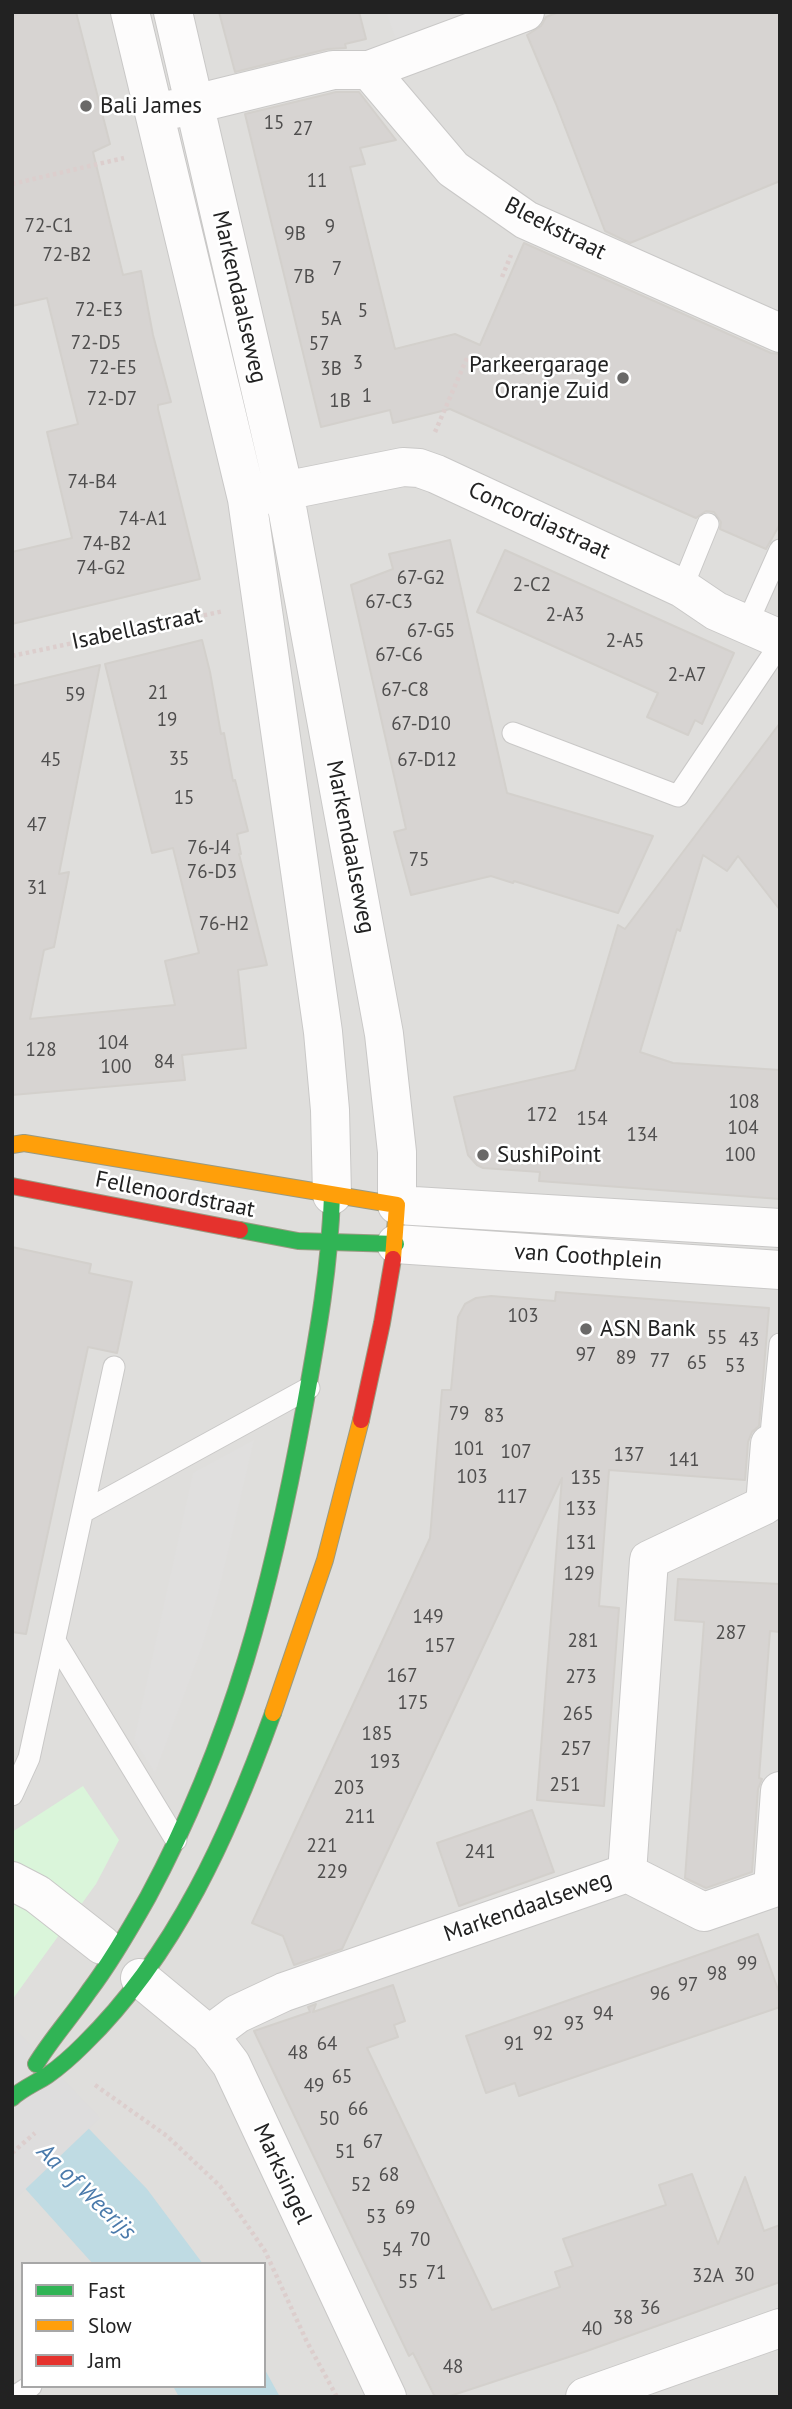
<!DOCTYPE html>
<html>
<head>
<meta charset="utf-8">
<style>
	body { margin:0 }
	#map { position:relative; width:792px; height:2409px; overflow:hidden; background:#f0eeeb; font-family:"PT Sans",sans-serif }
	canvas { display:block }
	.frame { position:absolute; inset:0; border:14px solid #222; pointer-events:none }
	.legend { position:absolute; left:21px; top:2262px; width:245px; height:126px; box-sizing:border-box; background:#fff; border:2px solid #a7a7a7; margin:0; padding:9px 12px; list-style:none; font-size:21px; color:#222 }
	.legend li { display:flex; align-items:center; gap:14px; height:35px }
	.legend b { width:35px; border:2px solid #a7a7a7 }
</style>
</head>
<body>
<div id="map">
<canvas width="792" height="2409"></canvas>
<div class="frame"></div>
<ul class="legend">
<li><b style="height:9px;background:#30b455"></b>Fast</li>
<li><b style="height:9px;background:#ff9f0a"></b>Slow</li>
<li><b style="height:9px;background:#e5322d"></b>Jam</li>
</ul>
</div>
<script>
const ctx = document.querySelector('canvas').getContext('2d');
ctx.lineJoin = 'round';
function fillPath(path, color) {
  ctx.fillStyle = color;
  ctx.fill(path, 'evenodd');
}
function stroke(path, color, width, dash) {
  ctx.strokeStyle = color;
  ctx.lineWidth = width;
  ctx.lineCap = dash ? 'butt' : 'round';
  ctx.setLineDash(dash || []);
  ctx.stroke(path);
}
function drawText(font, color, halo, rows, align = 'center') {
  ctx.font = font + ' "PT Sans",sans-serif';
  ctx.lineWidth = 5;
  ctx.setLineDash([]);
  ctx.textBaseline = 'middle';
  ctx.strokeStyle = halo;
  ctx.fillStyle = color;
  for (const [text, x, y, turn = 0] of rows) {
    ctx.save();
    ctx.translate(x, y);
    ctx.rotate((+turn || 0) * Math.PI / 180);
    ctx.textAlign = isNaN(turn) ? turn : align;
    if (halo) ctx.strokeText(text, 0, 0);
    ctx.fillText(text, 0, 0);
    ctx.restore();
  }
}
fillPath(new Path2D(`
	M 12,12 L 780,12 L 780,2397 L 12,2397 ZM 23,2264 L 264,2264 L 264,2386 L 23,2386 Z`), '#dfdedc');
fillPath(new Path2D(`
	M 83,1786 L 119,1840 L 96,1884 L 12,2000 L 12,1832 Z`), '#daf5da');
fillPath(new Path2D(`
	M 386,12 L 471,12 L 396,40 Z
	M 254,1440 L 218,1594 L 202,1647 L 155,1773 L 134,1740 L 193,1473 Z`), '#e0dfde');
fillPath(new Path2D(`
	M 12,2049 L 147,2189 L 203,2264 L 93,2264 L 12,2174 Z
	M 264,2368 L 280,2397 L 179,2397 L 173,2386 L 264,2386 Z`), '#bfdbe3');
fillPath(new Path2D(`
	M 12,2026 L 100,2118 L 12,2202 Z`), '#dedddd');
const building = new Path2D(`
	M 12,12 L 76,12 L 110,144 L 93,152 L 123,275 L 141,271 L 153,335 L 171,402 L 158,405 L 158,409 L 200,579 L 12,624 L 12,552 L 72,538 L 47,432 L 78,424 L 47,298 L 12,306 Z
	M 219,12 L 359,12 L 366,39 L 345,44 L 346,48 L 328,49 L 235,72 Z
	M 559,12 L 780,12 L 780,181 L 630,243 L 605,231 L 556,104 L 527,35 L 541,26 L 546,17 Z
	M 336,92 L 359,92 L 396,140 L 360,148 L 365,164 L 350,167 L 395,349 L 455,334 L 480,345 L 524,243 L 771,353 L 780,354 L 780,524 L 766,549 L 720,529 L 721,522 L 714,512 L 706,511 L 696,518 L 450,409 L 393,423 L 390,410 L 321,427 L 245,114 Z
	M 450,540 L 507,793 L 653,836 L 618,913 L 514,881 L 513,883 L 491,876 L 411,895 L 394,832 L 406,829 L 351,585 L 393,569 L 389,554 Z
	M 505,550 L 734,653 L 702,724 L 695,720 L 688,735 L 647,717 L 658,693 L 477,612 Z
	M 202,640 L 210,672 L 221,734 L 224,733 L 233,781 L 235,780 L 248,831 L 237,834 L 241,854 L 239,854 L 267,965 L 238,970 L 246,1048 L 182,1055 L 185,1080 L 12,1095 L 12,686 L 100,665 L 59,874 L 69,872 L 54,947 L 44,950 L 30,1019 L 175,1005 L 165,961 L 199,953 L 173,848 L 152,853 L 105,664 Z
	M 780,723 L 780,910 L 738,856 L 727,871 L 703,855 L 680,931 L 677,929 L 640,1052 L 673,1063 L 780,1070 L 780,1199 L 539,1181 L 540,1172 L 483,1168 L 477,1165 L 468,1155 L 454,1097 L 575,1070 L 618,925 L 625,929 Z
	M 12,1247 L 91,1264 L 89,1273 L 132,1282 L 117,1353 L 88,1347 L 26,1634 L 12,1632 Z
	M 556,1292 L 769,1308 L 759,1426 L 752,1432 L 748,1442 L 745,1480 L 609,1470 L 599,1606 L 619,1608 L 604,1806 L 537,1800 L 562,1478 L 342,1949 L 294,1965 L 283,1936 L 252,1923 L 430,1538 L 442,1390 L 451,1390 L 458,1317 L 465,1304 L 476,1298 L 491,1296 L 555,1301 Z
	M 678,1579 L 780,1584 L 780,1632 L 770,1631 L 759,1778 L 762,1779 L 758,1789 L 752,1872 L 706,1888 L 685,1878 L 704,1622 L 675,1620 Z
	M 532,1810 L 554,1872 L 459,1906 L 437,1843 Z
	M 758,1934 L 780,1995 L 780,2007 L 519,2096 L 515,2083 L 486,2093 L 466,2036 Z
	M 393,1985 L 405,2021 L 394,2025 L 398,2037 L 367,2048 L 492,2310 L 560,2287 L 555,2272 L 573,2266 L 563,2239 L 666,2205 L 659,2185 L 692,2174 L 718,2244 L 745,2177 L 764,2231 L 780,2225 L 780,2282 L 584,2352 L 447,2397 L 435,2397 L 413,2353 L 409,2356 L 254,2031 L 310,2012 L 308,2007 L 316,2004 L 313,2012 Z`);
fillPath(building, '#d7d4d2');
stroke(building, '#d3d0cc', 2);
const lane = new Path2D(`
	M 682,588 L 708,524
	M 747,624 L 780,550
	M 513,733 L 678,796 L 780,644
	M 770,1444 L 780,1344
	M 83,1512 L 309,1388
	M 55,1641 L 176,1840
	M 12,1795 L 29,1758 L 114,1367
	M 14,2397 L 31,2386`);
const street = new Path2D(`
	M 130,12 L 247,499 L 323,1032 L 330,1110 L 332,1195
	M 173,12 L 284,491 L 384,1034 L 397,1152 L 397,1205 L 780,1228
	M 369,70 L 453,169 L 526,220 L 780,333
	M 170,110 L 333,70 L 369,70 L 525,12
	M 259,496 L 403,467 L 419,468 L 436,474 L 682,588 L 716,611 L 780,639
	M 396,1244 L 780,1270
	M 627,1873 L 704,1912 L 773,1888 L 780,1791
	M 12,1881 L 37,1894 L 102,1945
	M 140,1978 L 209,2035 L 231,2064 L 387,2397
	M 209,2035 L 237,2014 L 284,1992 L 627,1873 L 649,1560 L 765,1505 L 770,1444
	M 585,2397 L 780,2328`);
const fast = new Path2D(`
	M 240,1230 L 298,1241 L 396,1244
	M 36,2064 C 52,2038 72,2016 89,1991 C 111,1962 130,1929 148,1897 C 233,1739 272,1585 304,1410 C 317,1338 330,1268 332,1195
	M 12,2098 C 23,2088 36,2083 48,2075 C 61,2066 73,2055 84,2044 C 176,1954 230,1832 273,1713`);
const slow = new Path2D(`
	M 12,1145 L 24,1143 L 397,1205 L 393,1259
	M 273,1713 L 325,1560 L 361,1420`);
const jam = new Path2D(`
	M 12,1186 L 240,1230
	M 361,1420 L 382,1323 L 393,1259`);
stroke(lane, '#c9c8c7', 23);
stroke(street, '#c9c8c7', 40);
stroke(fast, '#999a82', 18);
stroke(slow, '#999a82', 18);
stroke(jam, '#999a82', 18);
stroke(new Path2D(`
	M 12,184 L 124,158
	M 502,277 L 511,255
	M 435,432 L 467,358
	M 12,656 L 224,611
	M 95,2085 L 167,2136 L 220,2186 L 265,2251 L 307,2342 L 337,2397
	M 12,2153 L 35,2133`), '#dccecd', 4.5, [3.5, 3.5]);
stroke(lane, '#fdfcfc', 21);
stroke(street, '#fdfcfc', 38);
stroke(fast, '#30b455', 16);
stroke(slow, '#ff9f0a', 16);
stroke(jam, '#e5322d', 16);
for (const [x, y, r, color] of [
	[86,106,7,"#6a6968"],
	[623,378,7,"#6a6968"],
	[483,1155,7,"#6a6968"],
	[586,1329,7,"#6a6968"]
]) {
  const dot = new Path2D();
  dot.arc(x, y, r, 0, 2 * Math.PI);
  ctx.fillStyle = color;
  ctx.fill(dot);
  stroke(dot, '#fff', 2.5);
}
drawText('19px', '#4f4e4e', null, [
	["15",274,124],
	["27",303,130],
	["11",317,182],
	["72-C1",49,227],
	["9",330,228],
	["9B",295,235],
	["72-B2",67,256],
	["7",337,270],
	["7B",304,278],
	["72-E3",99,311],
	["5",363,312],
	["5A",331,320],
	["72-D5",96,344],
	["57",319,345],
	["3",358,364],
	["72-E5",113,369],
	["3B",331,370],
	["1",367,397],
	["72-D7",112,400],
	["1B",340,402],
	["74-B4",92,483],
	["74-A1",143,520],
	["74-B2",107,545],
	["74-G2",101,569],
	["67-G2",421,579],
	["2-C2",532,586],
	["67-C3",389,603],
	["2-A3",565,616],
	["67-G5",431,632],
	["2-A5",625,642],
	["67-C6",399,656],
	["2-A7",687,676],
	["67-C8",405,691],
	["21",158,694],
	["59",75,696],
	["19",167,721],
	["67-D10",421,725],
	["35",179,760],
	["45",51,761],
	["67-D12",427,761],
	["15",184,799],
	["47",37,826],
	["76-J4",209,849],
	["75",419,861],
	["76-D3",212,873],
	["31",37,889],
	["76-H2",224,925],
	["104",113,1044],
	["128",41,1051],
	["84",164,1063],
	["100",116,1068],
	["108",744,1103],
	["172",542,1116],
	["154",592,1120],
	["104",743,1129],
	["134",642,1136],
	["100",740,1156],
	["103",523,1317],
	["55",717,1339],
	["43",749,1341],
	["97",586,1356],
	["89",626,1359],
	["77",660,1362],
	["65",697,1364],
	["53",735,1367],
	["79",459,1415],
	["83",494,1417],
	["101",469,1450],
	["107",516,1453],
	["137",629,1456],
	["141",684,1461],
	["103",472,1478],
	["135",586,1479],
	["117",512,1498],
	["133",581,1510],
	["131",581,1544],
	["129",579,1575],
	["149",428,1618],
	["287",731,1634],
	["281",583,1642],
	["157",440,1647],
	["167",402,1677],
	["273",581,1678],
	["175",413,1704],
	["265",578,1715],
	["185",377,1735],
	["257",576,1750],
	["193",385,1763],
	["251",565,1786],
	["203",349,1789],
	["211",360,1818],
	["221",322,1847],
	["241",480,1853],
	["229",332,1873],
	["99",747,1965],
	["98",717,1975],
	["97",688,1986],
	["96",660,1995],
	["94",603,2015],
	["93",574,2025],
	["92",543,2035],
	["64",327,2045],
	["91",514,2045],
	["48",298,2054],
	["65",342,2078],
	["49",314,2087],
	["66",358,2110],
	["50",329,2120],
	["67",373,2143],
	["51",345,2153],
	["68",389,2176],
	["52",361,2186],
	["69",405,2209],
	["53",376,2218],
	["70",420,2241],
	["54",392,2251],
	["71",436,2274],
	["30",744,2276],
	["32A",708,2277],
	["55",408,2283],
	["36",650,2309],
	["38",623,2319],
	["40",592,2330],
	["48",453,2368]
]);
drawText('23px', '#222', '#fff', [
	["Bali James",100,106],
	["Parkeergarage",609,365,"right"],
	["Oranje Zuid",609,391,"right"],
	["SushiPoint",497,1155],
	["ASN Bank",600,1329]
], 'left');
drawText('23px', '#222', '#fff', [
	["Bleekstraat",555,229,27],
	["Markendaalseweg",239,297,77],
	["Concordiastraat",539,521,25],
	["Isabellastraat",137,629,-12],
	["Markendaalseweg",350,847,79],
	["Fellenoordstraat",175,1195,11],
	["van Coothplein",588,1257,4],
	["Markendaalseweg",528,1907,-19],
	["Marksingel",282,2174,65]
]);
drawText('italic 24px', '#4a7aab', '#fff', [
	["Aa of Weerijs",86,2192,44]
]);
</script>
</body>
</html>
